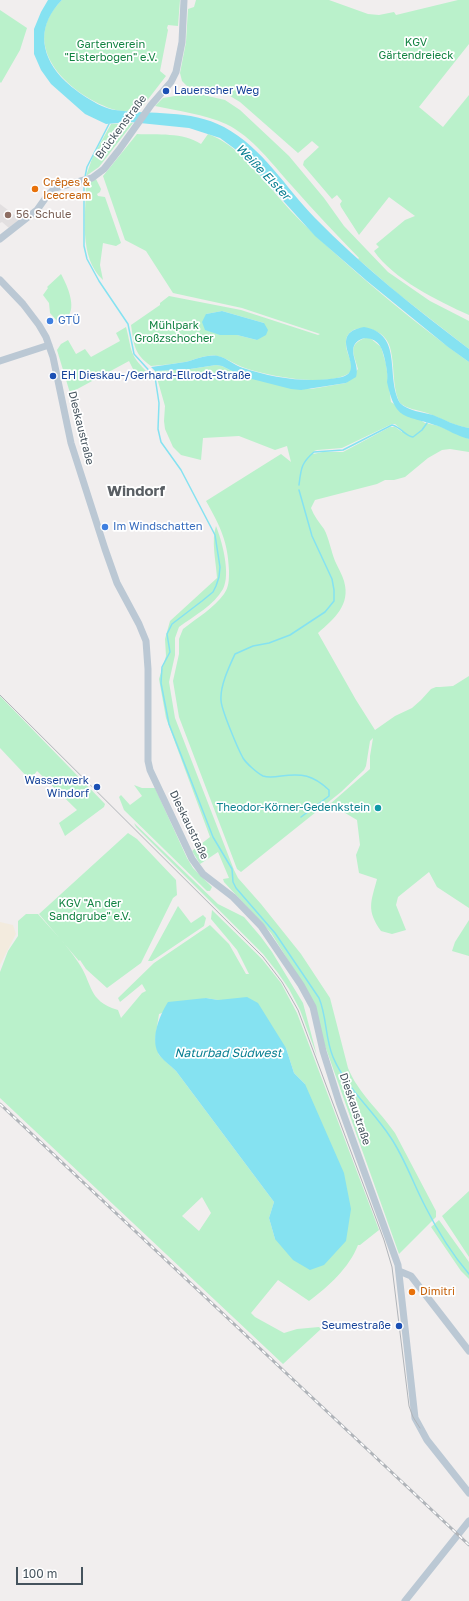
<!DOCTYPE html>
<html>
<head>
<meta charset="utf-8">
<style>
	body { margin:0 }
	#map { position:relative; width:469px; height:1601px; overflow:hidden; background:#f1eeee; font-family:"Golos Text",sans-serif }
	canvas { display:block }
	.scale { position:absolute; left:16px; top:1567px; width:67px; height:18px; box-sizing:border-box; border:2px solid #45535d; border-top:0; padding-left:5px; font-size:12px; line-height:14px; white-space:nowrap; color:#45535d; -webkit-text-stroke:3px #fff; paint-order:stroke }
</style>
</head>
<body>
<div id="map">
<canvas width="469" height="1601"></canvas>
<div class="scale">100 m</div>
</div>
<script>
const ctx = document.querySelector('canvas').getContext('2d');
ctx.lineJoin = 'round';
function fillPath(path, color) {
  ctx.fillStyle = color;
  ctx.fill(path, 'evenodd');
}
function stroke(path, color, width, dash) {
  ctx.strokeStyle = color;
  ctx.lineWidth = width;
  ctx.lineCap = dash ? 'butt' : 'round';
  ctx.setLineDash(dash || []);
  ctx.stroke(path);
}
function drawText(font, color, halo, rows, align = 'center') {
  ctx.font = font + ' "Golos Text",sans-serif';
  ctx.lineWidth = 3.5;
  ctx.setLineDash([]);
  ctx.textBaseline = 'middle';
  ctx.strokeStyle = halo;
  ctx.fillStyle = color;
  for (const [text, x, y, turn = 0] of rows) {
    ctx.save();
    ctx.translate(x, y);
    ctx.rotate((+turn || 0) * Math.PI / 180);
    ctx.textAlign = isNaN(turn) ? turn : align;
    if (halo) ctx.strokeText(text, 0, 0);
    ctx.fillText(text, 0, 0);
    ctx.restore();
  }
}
fillPath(new Path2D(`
	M 0,204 L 20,219 L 9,228 L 2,222 L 0,223 Z`), '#e2dfe0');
fillPath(new Path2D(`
	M 62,0 L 180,0 L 178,26 L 168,25 L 167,28 L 168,30 L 160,71 L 166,76 L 139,111 C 131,111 120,112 112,109 C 66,93 17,44 62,0 Z
	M 196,0 L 329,0 L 368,14 L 379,15 L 394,12 L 396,15 L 458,0 L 469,0 L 469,44 L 419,107 L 443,127 L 469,95 L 469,315 C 438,301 393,279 374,251 L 379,247 L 376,244 L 405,220 L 415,216 L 389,197 L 359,235 L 341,207 L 340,204 L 342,201 L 337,195 L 332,199 L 303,165 L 304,161 L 319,147 L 312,141 L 298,153 L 240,102 L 225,93 L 189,88 L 182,81 L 180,73 L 186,42 L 188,9 L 194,7 Z
	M 0,10 L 27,28 L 20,50 L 1,83 L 0,82 Z
	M 187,94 L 199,94 L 225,100 L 240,110 L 289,156 L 324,198 L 344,226 L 388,272 L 430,301 L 469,321 L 469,349 L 397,293 L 358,259 L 359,258 C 336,234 314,211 292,186 C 272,164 253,137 226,124 C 204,114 178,111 155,106 L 163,98 Z
	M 133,123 L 99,167 L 86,176 L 93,156 L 110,126 L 111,124 Z
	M 137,134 C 157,135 183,132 201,144 L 208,134 C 235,144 250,165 269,186 C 283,203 298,219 315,235 C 362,279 416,324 469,362 L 469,428 C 454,426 441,418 427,413 C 418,410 407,409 400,403 C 390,386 397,351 385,338 C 377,327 348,322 346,341 C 345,349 350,359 353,367 L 352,371 C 332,389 268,376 245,368 C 236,365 227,358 217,356 C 207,354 195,360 185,362 C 174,364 162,365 151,366 C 134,354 134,345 131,325 L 160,305 L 160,303 L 169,296 L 241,310 L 318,335 L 320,334 L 242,308 L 173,293 L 146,251 L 125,240 L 103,176 ZM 222,311 L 264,323 L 257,340 L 237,335 L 206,314 Z
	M 96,179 L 101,189 L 100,192 L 97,194 L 98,196 L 105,197 L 121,243 L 116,246 L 103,243 L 100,265 L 103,280 C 78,257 86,215 86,184 Z
	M 61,274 C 66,283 76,304 69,315 C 68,318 62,321 59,323 L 50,313 L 49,303 L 43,295 L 48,288 L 47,287 Z
	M 126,327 C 132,349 128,353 146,371 L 136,375 L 129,361 L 70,393 L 57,350 L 61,344 L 68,340 L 76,354 L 85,349 L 91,357 L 120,341 L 116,333 Z
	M 365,338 L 370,338 L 381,347 L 386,364 L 391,402 L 425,423 L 439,426 L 469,439 L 469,452 L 450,449 L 442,450 L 428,458 L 405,477 L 394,480 L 385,480 L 377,484 L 315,500 L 311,508 C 314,516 319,522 324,529 C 329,538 331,551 335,561 C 338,568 342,574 344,581 C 351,605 334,619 318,633 L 356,700 L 375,730 L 395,716 L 412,708 L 421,700 L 431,689 L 436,687 L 440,687 L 453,686 L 469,676 L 469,908 L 437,887 L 429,872 L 398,897 L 396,905 L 406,930 L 392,934 L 381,931 C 366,910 371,902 377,879 L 359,873 L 356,855 L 360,845 L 357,820 L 330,804 L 370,769 L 370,756 L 373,738 L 370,741 L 366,766 L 364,770 L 341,792 L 241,872 L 237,869 L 179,717 L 173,681 L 179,654 L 179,639 L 183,629 C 197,618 214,608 224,594 C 229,587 229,580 229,571 C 228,541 220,526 206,501 L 281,454 L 291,462 L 287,446 L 275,450 L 239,436 L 203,438 L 201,460 L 181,455 L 173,447 L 165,429 L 164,421 L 165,406 L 155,371 L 190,369 L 216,365 L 222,366 L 244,377 L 311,389 L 346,383 L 358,369 C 354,354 347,345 365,338 ZM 392,424 L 395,424 L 402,430 L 402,432 L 395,427 L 390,427 L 343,452 L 323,452 L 313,454 L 314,451 L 317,450 L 342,448 Z
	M 216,526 C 222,541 231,574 223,589 C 214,605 194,616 179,627 L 175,638 L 175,655 L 169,682 L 175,718 L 234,870 L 238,878 L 261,904 L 301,954 L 330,998 L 348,1068 C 358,1093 380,1111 395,1133 L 436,1211 L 436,1217 L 399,1254 L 303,984 L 271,933 L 224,882 L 223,879 L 229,878 L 218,852 L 200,864 L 192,851 L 210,837 L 166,718 L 159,679 L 166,656 L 165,639 L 170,621 L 217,578 C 216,561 211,541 216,526 Z
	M 0,696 L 105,804 L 104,807 L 65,836 L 59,823 L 77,810 L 37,771 L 30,780 L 0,748 Z
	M 134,785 L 142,788 L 155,788 L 187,858 L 193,868 L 212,887 L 210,891 L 207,891 L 124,810 L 119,797 L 121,795 L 130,805 L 142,796 Z
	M 134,823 L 218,904 L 244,917 L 261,937 L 272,952 L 303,1003 L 317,1056 L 300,1010 L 289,989 L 278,973 L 263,954 L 136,827 Z
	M 128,833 L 137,839 L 176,880 L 177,895 L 173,898 L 141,963 L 107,988 L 86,969 L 80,960 L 79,961 L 39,914 Z
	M 178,906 L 191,923 L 203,915 L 206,918 L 204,926 L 152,961 L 148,961 Z
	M 212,910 L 262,959 L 281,983 L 297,1013 L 379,1230 L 360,1245 L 358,1245 C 349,1268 329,1286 309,1301 L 278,1280 L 251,1313 L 255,1317 L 284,1333 L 297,1329 L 319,1327 L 321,1329 L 283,1364 L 0,1098 L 0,972 L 8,951 L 18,936 L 18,921 L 26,914 L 38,914 C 51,929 67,945 78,962 C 93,983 87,1001 118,1010 L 121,1018 L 142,993 L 146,991 L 142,984 L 120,1002 L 118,998 L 154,963 L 210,925 L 229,944 L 246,974 L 249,974 L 237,950 L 211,919 ZM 206,998 L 218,1000 L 286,1048 L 294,1073 L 305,1084 L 275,1239 L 269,1218 L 274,1202 L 176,1071 L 159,1055 L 155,1040 L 159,1014 ZM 202,1197 L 211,1213 L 199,1231 L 182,1216 Z
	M 469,920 L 469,956 L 452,951 L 455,942 Z
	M 469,1191 L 469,1257 L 442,1216 Z
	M 439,1220 L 469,1262 L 469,1279 L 461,1271 L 431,1227 Z`), '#baf1cb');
fillPath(new Path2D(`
	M 0,922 L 13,925 L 16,934 L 0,965 Z`), '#f3ebde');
fillPath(new Path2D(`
	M 48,0 L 62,0 C 38,24 39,52 61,77 C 72,89 99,108 115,110 C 151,115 190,109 224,127 C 263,148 285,187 315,218 C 362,266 415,308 469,349 L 469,362 L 448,347 L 367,281 L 315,236 L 239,152 L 220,138 L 189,128 L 130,122 L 106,124 L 85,114 L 51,84 L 41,70 L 34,54 L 34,29 L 41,12 Z
	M 222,311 L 264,323 L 268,330 L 266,335 L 257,340 L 237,335 L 220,335 L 205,330 L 202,322 L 206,314 Z
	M 364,327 C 404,334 385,377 400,403 C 408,411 422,412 433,415 C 445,420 456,426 469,428 L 469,439 C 457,436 448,430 438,426 C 404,414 396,422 387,382 C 389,376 384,351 380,346 C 375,337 361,335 355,344 C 349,353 360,366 356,377 L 346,383 L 301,390 L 291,389 L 244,377 L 222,366 L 216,365 L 190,369 L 155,371 L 151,367 C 163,365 174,364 185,362 C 195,360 207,354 218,356 C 227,358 234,365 243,368 C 273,378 311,384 342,377 C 369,370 323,334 364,327 Z
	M 247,997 L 258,1003 L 286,1048 L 294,1073 L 305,1084 L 344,1173 L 351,1209 L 346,1241 L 324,1265 L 310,1270 L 293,1260 L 275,1239 L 269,1218 L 274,1202 L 176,1071 C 171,1066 164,1061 160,1056 C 149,1041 159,1016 168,1002 L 206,998 L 218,1000 Z`), '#85e2f1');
stroke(new Path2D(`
	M 85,177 L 87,167 L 109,124
	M 84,182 L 84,246 L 87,259 L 99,281 L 128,324 L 134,354 L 155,377 L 159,403 L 158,429 L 161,442 L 181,470 L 215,535 L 220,567 L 219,577 L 216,586 L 213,592 L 202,601 L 172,624 L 167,634 L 170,652 L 162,667 L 161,683 L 169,724 L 213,837 L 232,869 L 233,882 L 236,888 L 275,933 L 319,998 C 327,1017 325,1038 333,1057 C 346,1088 373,1110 391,1138 C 405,1159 413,1183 425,1206 C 437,1230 451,1253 469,1274
	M 299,485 C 301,469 301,463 314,452 L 343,450 L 392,425 C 401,427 405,436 413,437 L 422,430 L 427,423
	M 299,490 L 312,536 L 332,579 L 334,590 L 334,601 L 325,612 L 290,635 L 269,643 L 253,646 L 235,654 C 229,667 220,686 221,700 C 221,709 238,749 243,758 C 246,763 257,773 263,776 C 269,778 275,777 281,776 C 302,773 313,775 329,790 L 329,796 L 301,817`), '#85e2f1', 1.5);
stroke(new Path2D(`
	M 0,239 L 37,210 L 47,196 L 55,188 L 92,178 L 104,169 L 119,150 L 151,105 L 171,82 L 176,72 L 182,42 L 184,0
	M 0,280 L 23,304 L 39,325 L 46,337 L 53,357 L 71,443 L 105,549 L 117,583 L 139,624 L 146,641 L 148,669 L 148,761 L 150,770 L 192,859 L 203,874 L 233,897 L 261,926 L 301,985 L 313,1007 L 323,1051 L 339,1102 L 398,1265 L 415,1418 L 427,1440 L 469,1493
	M 0,361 L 49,345
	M 399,1271 L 411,1276 L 469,1351
	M 405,1601 L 469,1521`), '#bbc8d4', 7);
stroke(new Path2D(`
	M 0,695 L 263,957 L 282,982 L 298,1010 L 384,1240 L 392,1267 L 409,1406 L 413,1417 L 420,1428`), '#b0b4b9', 1);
const rail = new Path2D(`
	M 0,1104 L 469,1545`);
stroke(rail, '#b0b4b9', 3);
stroke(rail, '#fff', 1.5, [4.5]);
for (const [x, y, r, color] of [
	[166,91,4,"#1a4fb4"],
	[35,189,4,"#e8710a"],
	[8,215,4,"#8d6e63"],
	[50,321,4,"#3f7fe0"],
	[53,376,4,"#1a4fb4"],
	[105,527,4,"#3f7fe0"],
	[97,787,4,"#1a4fb4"],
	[378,808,4,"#0f9aa8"],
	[412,1292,4,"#e8710a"],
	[399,1326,4,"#1a4fb4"]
]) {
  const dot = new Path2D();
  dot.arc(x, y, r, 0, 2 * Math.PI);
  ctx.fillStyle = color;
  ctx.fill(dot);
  stroke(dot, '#fff', 1.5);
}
drawText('11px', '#128342', '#fff', [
	["KGV",416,43],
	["Gärtendreieck",416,56],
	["Gartenverein",111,45],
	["\"Elsterbogen\" e.V.",111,58],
	["Mühlpark",174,326],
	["Großzschocher",174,339],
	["KGV \"An der",90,904],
	["Sandgrube\" e.V.",90,917]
]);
drawText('11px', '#164399', '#fff', [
	["Lauerscher Weg",174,91],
	["EH Dieskau-/Gerhard-Ellrodt-Straße",61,376],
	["Wasserwerk",89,781,"right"],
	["Windorf",89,794,"right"],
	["Seumestraße",391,1326,"right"]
], 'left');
drawText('11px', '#45535d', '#fff', [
	["Brückenstraße",121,127,-53],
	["Dieskaustraße",81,428,76],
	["Dieskaustraße",189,825,64],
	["Dieskaustraße",355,1109,71]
]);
drawText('11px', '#c56008', '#fff', [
	["Crêpes &",43,183],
	["Icecream",43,196],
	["Dimitri",420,1292]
], 'left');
drawText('11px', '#785e54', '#fff', [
	["56. Schule",16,215]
], 'left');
drawText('11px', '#366cbe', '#fff', [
	["GTÜ",58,321],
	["Im Windschatten",113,527]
], 'left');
drawText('11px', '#0d838f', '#fff', [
	["Theodor-Körner-Gedenkstein",370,808]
], 'right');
drawText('italic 12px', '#077e91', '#fff', [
	["Weiße Elster",263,172,46],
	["Naturbad Südwest",228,1053]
]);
drawText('bold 15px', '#5a5f64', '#fff', [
	["Windorf",136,491]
]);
</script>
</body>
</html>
